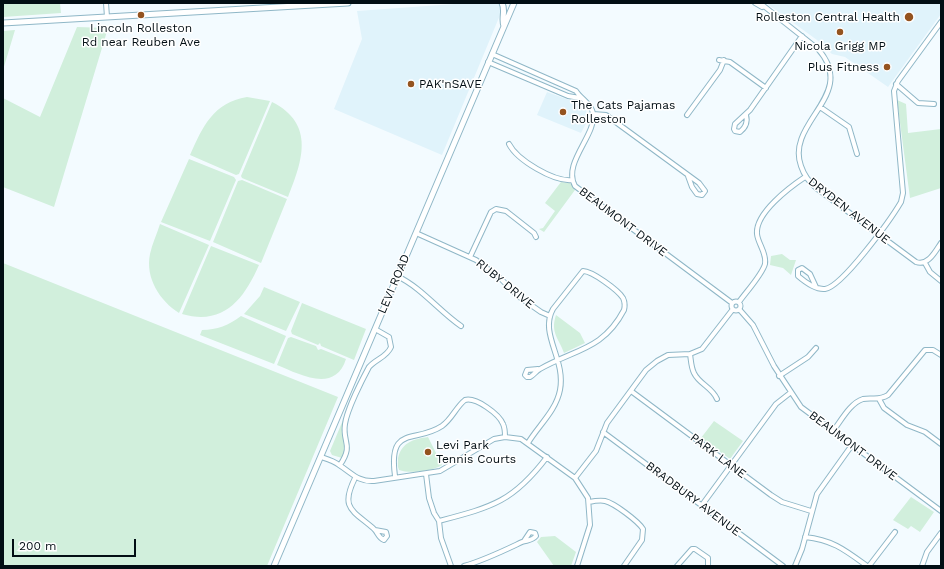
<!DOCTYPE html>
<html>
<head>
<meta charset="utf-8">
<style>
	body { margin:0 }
	#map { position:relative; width:944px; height:569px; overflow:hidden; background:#f3fbff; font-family:"Work Sans",sans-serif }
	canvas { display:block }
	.frame { position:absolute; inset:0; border:4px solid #020e14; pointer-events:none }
	.scale { position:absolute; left:12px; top:539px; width:124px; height:18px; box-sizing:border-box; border:2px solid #020e14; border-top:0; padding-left:5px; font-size:12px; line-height:14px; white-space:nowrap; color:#020e14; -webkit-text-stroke:3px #fff; paint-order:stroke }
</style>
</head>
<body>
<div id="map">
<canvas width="944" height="569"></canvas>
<div class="frame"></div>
<div class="scale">200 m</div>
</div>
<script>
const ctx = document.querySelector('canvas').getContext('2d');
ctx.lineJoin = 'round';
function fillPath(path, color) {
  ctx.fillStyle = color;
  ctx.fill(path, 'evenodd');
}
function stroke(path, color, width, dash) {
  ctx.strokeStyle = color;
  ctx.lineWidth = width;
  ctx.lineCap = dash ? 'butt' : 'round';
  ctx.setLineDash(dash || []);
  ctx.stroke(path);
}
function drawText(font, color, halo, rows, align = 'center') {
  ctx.font = font + ' "Work Sans",sans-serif';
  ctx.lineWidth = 3;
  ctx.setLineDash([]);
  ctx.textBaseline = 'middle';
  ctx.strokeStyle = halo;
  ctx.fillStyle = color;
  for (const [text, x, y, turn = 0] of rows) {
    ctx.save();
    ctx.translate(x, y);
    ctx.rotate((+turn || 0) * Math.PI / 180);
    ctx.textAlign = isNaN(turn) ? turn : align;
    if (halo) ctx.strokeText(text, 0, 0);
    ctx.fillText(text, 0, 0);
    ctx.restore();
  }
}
fillPath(new Path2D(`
	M 468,3 L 505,3 L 442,155 L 334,109 L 362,39 L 357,11 Z
	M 766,3 L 941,3 L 941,14 L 888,87 L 845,57 L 832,54 L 817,40 Z
	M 547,92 L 583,105 L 586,110 L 588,120 L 581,133 L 537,115 Z`), '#e0f3fb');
fillPath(new Path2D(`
	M 3,3 L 60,3 L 61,13 L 3,17 Z
	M 77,27 L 108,28 L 54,207 L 3,187 L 3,98 L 40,117 Z
	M 15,30 L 3,70 L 3,31 Z
	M 247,97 L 270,101 L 239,174 L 236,175 L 190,155 C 203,126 213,103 247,97 Z
	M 897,100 L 906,104 L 908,133 L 941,129 L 941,188 L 910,198 Z
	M 272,102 C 316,124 302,162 288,197 L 242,178 L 241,176 Z
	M 189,159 L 234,177 L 236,180 L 210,241 L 161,222 Z
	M 242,180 L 287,199 L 261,263 L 213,242 L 238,181 Z
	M 561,182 L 570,183 L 575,190 L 544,232 L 539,229 L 543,228 L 555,211 L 545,203 Z
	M 160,224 L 209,245 L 179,313 C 160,301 145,278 150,254 C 152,244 157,234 160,224 Z
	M 211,246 L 259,265 C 244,299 224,326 182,314 Z
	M 782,254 L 790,260 L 796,260 L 791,275 L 783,268 L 770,265 L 771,256 Z
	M 3,263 L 338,397 L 267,566 L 3,566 Z
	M 264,287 L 300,302 L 286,331 L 244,314 L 260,296 Z
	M 302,303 L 366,329 L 354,360 L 321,346 L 320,343 L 318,345 L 292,334 L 291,331 Z
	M 556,315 L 580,333 L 585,343 L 564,353 C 559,338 550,333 556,315 Z
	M 241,316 L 286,336 L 274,364 L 200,335 L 202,330 C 217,330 229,325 241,316 Z
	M 291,337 L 316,346 L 318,350 L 321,349 L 346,359 C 335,394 299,374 277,365 L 288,338 Z
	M 343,420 C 342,434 348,445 342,458 L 332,455 L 330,451 Z
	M 714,421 L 743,441 L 730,459 L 701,438 Z
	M 428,437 L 442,465 C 433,471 410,474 399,470 C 397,466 398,462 398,458 C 402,442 414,439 428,437 Z
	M 911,497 L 934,512 L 920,532 L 911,526 L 908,529 L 893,520 Z
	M 555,536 L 576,552 L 571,566 L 554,566 L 537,542 L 541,537 Z`), '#d1efdc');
const minor = new Path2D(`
	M 106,3 L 107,17
	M 755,3 L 762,7
	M 760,3 L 818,49 C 859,95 785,122 801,166 C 804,175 809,182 816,188 L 916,262 C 928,266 935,252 941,243
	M 492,54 L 576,91 C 581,99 591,103 593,113 C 597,135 562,163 575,186 L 732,303
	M 719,60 L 730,62 L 766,88
	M 488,62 L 568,96 L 580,98
	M 896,84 L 918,103 L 934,104
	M 820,107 L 849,127 L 857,154
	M 593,114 L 606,115 L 699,183 L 705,191 L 702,195 L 697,194 L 692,187 L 688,176
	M 687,115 L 720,70 L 724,60
	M 746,115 C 748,122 745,128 740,132 L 735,131 L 734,129 L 735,124 L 750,110 L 802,36
	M 509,144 C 517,160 554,182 572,180
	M 416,233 L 476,260 L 501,279 L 518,296 L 541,312 L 550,316
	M 470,257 L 491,212 L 496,209 L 506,211 L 534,233 L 536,237
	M 925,263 L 930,272 L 941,281
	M 397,276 C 422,288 439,311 461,326
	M 816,287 L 810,274 L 802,268 L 798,270 L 798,276 C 805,282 816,290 825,289 C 842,287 891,219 901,202 L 903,193 L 894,91 L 898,81 L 941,22
	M731.5 306a4.5 4.5 0 1 1 9 0a4.5 4.5 0 1 1-9 0Z
	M 739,302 C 746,292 762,275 765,264 C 767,253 758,244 757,234 C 755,213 790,187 805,177
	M 739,309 L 753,325 L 774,366 L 801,407 L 941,511
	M 690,354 C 691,360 691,367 694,373 C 699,384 712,387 717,399
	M 779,376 L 808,357 L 816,348
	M 631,391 L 771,495 L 782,502 L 811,511
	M 879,399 L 884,408 L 907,425 L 925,432 L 941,444
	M 833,431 C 841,421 850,403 863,399 C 872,397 879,401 888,395 L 925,350 L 933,350 L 941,355
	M 603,432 L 783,566
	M 528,443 C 538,426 556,411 560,390 C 566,359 539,334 553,309 L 583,271 C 592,271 618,290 623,298 C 625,302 625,306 624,310 C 603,350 575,349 540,369 C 536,371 534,375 530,377 L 527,377 L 525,375 L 527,370 L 538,369
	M 321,457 C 327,459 334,461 339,465 C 352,473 358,482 374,481 L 440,471 L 494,439 L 505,437 L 521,439 L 575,478 L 588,498 L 590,525 L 577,566
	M 340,465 C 354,444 342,443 345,424 C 347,410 362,380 369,367 C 376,359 387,357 391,347 L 389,337 L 375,329
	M 426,474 L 429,498 L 434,513 L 439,521 L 441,538 L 451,566
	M 395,476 C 388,424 415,444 442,426 C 452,419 456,407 465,400 C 476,397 499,414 503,424 C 505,428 505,433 505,437
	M 355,478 C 340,508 352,510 373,528 C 378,532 378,538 384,540 L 387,536 L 386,532 L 375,530
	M 575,478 L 596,451 L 607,423 L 646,370 L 657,361 L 668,355 L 690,354 L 702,349 L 733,309
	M 589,502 C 594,501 600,500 605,501 C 614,503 638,521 643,529 L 642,540 L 624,566
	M 702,505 L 776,404 L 790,393
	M 439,521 C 492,507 513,502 547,457
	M 805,537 C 833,540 845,550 867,566
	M 464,566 C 485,560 503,551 522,542 C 527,540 532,541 536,536 L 535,533 L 530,532 L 524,541
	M 677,566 L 692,549 L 695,549 L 708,558 L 708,566
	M 795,566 L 802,549 L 817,494 L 852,445
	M 869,566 L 895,532
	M 922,566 L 927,552 L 941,533`);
const major = new Path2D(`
	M 502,3 C 506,11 501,18 504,26
	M 3,23 L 348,3
	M 274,566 L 514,3`);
stroke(minor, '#8fb7c7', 6);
stroke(major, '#8fb7c7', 7);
stroke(minor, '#fff', 4);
stroke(major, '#fff', 5);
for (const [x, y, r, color] of [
	[141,15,4,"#94531f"],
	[909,17,5,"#94531f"],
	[840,32,4,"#94531f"],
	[887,67,4,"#94531f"],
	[411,84,4,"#94531f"],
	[563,112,4,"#94531f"],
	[428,452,4,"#94531f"]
]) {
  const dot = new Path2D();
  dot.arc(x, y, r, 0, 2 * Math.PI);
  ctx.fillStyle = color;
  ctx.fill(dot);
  stroke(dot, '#fff', 1.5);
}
drawText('12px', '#020e14', '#fff', [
	["Rolleston Central Health",900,17,"right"],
	["Lincoln Rolleston",141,28,"center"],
	["Rd near Reuben Ave",141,42,"center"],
	["Nicola Grigg MP",840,46,"center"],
	["Plus Fitness",879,67,"right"],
	["PAK'nSAVE",419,84],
	["The Cats Pajamas",571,105],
	["Rolleston",571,119],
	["Levi Park",436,445],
	["Tennis Courts",436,459]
], 'left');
drawText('12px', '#020e14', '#fff', [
	["DRYDEN AVENUE",849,211,38],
	["BEAUMONT DRIVE",623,222,37],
	["LEVI ROAD",394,284,-67],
	["RUBY DRIVE",505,284,39],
	["BEAUMONT DRIVE",853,446,37],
	["PARK LANE",718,456,37],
	["BRADBURY AVENUE",693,499,37]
]);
</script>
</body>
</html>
